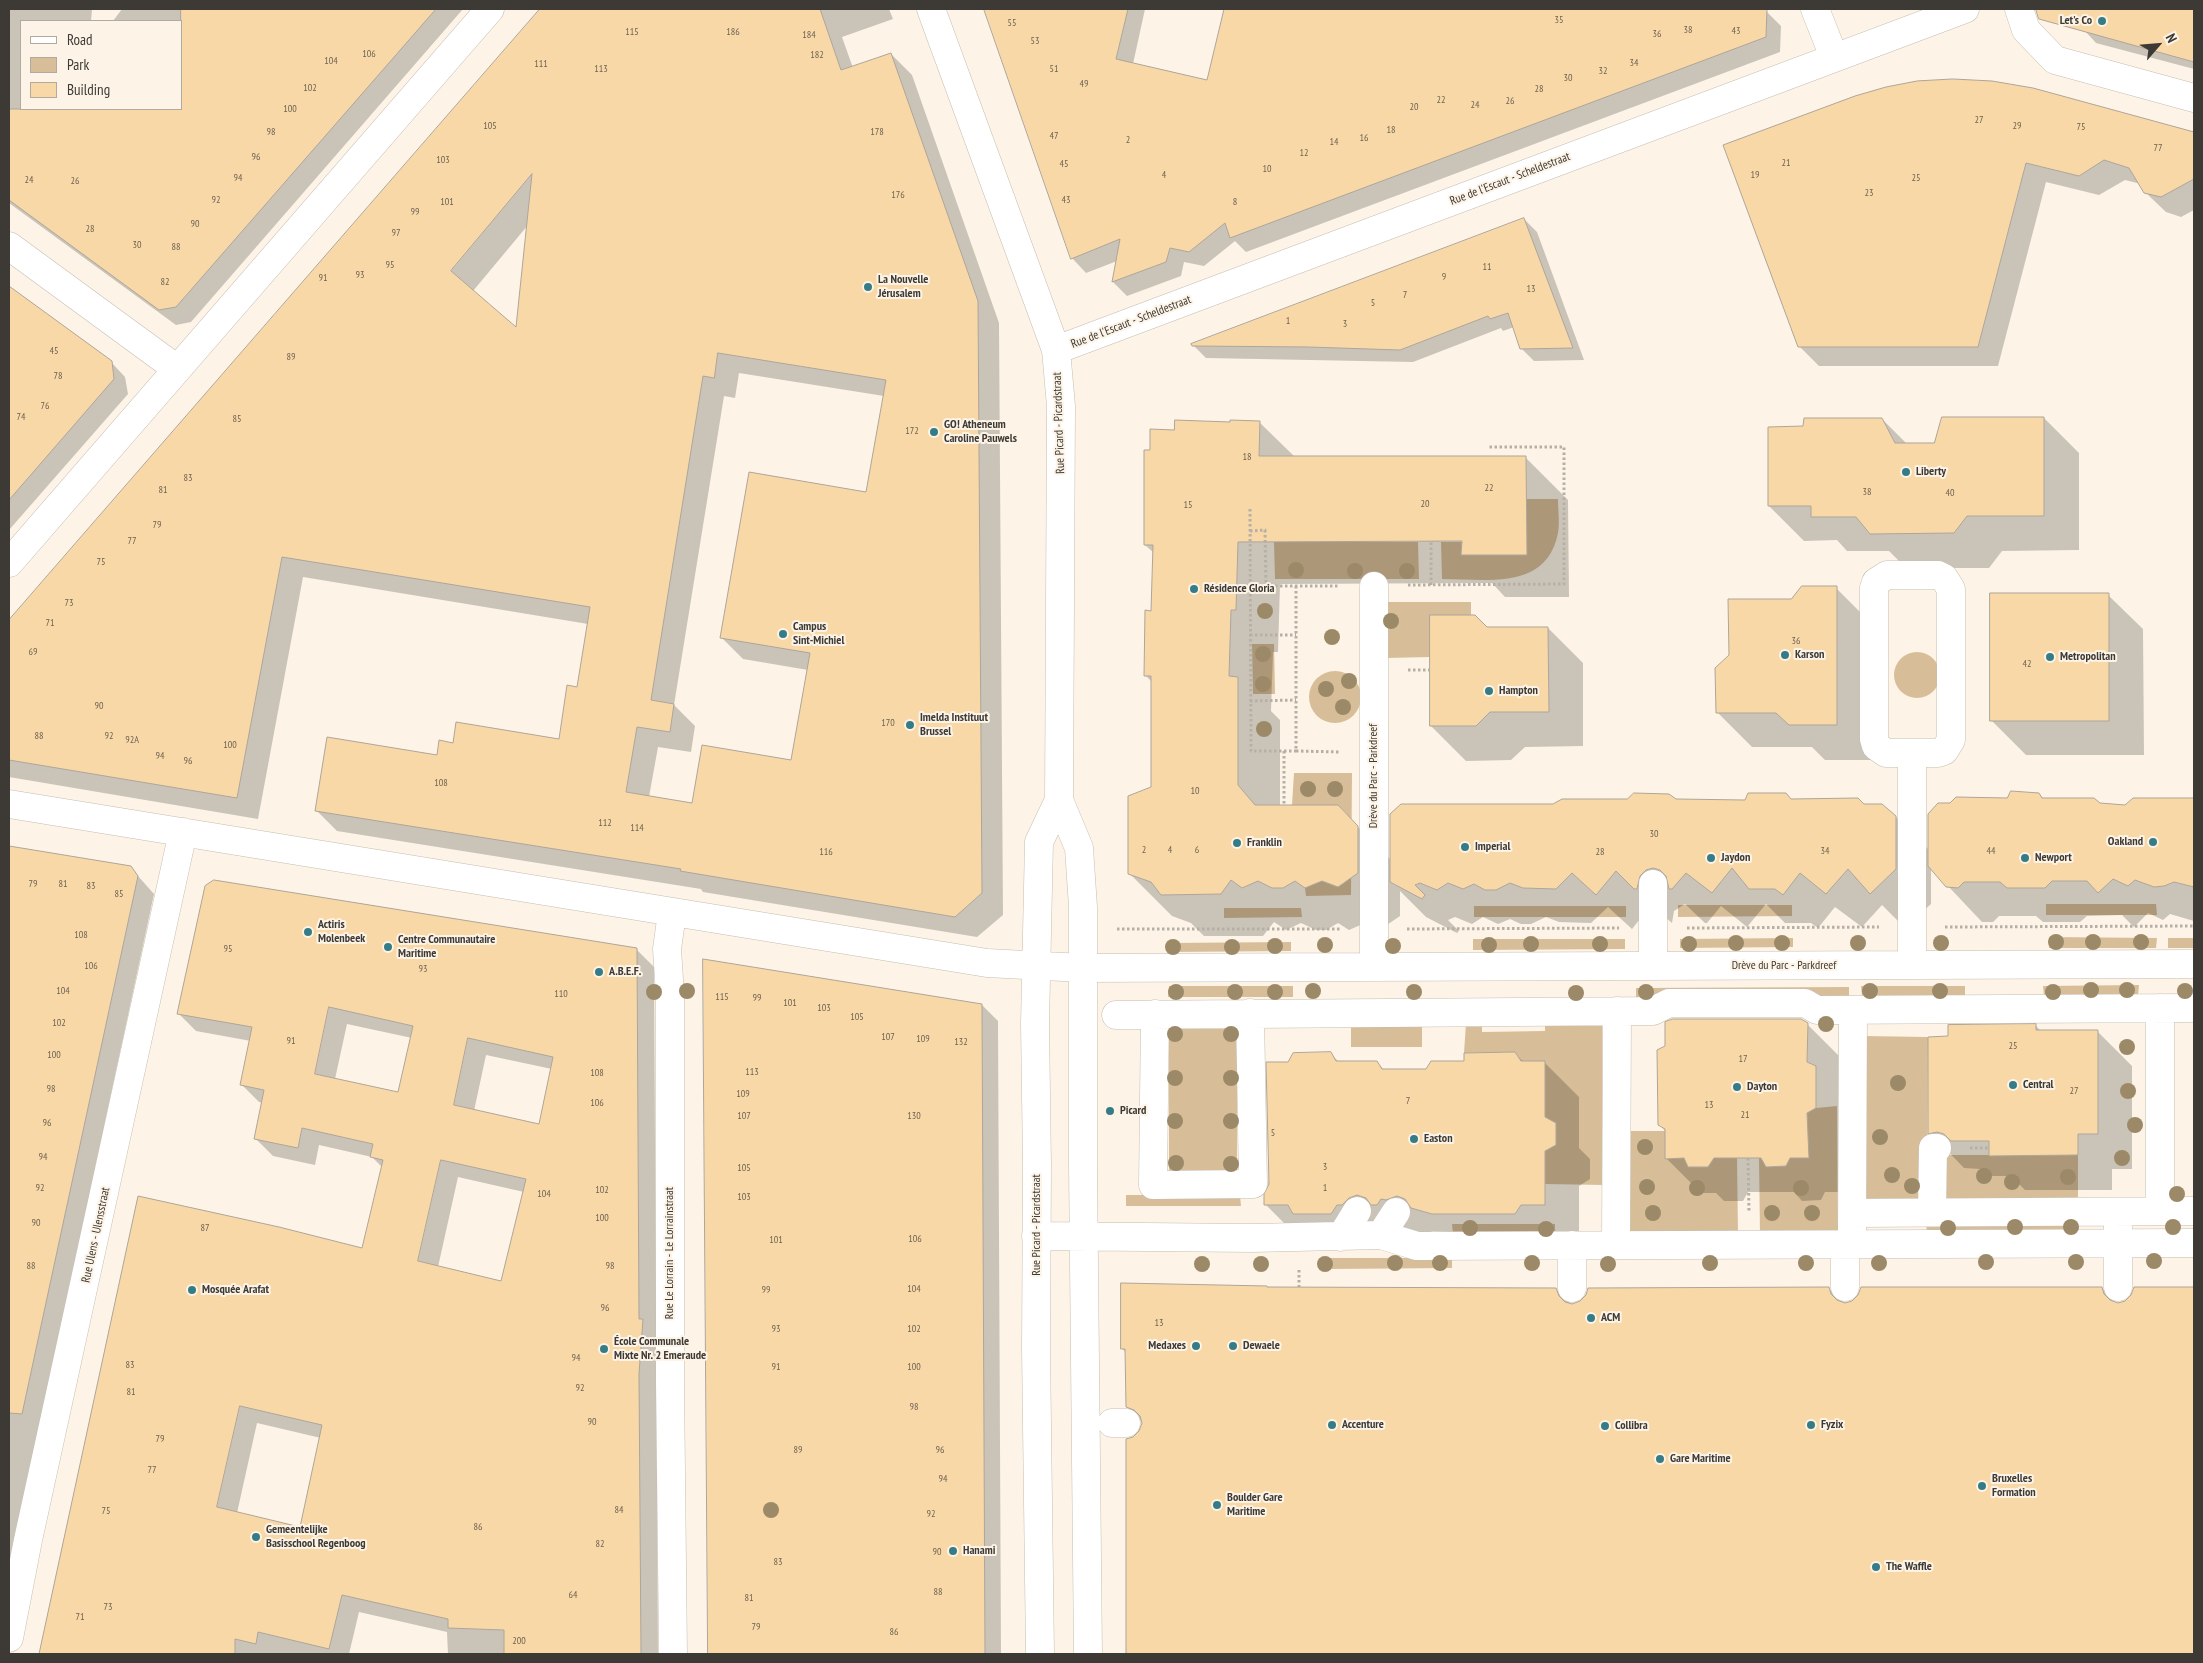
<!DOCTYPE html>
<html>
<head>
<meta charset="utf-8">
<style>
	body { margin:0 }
	#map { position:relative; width:2203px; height:1663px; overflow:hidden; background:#fdf4e7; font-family:"PT Sans Narrow",sans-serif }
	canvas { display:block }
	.frame { position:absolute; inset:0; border:10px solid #3d3a35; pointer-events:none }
	.legend { position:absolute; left:20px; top:20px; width:162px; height:90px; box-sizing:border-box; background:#fdf4e7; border:1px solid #b0aaa0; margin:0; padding:6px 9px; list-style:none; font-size:15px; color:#3d3a35 }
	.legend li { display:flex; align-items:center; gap:10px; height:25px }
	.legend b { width:25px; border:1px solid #b0aaa0 }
	.north { position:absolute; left:2133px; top:20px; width:50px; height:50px; -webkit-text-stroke:4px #fdf4e7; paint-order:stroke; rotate:63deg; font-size:14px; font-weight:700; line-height:20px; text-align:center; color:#3d3a35 }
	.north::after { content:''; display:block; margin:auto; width:18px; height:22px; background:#3d3a35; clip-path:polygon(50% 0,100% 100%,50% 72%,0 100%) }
</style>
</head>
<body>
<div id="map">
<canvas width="2203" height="1663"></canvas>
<div class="frame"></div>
<ul class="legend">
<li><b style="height:6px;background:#fff"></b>Road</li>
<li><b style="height:14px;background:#d7be98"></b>Park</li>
<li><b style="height:14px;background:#f9d8a7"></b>Building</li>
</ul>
<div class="north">N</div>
</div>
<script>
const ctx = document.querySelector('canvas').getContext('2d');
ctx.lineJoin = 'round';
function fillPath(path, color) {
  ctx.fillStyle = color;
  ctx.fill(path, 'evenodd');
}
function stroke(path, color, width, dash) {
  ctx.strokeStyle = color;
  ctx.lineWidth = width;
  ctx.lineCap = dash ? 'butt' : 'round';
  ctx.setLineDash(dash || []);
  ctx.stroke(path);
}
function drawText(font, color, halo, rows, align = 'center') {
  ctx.font = font + ' "PT Sans Narrow",sans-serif';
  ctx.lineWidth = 4;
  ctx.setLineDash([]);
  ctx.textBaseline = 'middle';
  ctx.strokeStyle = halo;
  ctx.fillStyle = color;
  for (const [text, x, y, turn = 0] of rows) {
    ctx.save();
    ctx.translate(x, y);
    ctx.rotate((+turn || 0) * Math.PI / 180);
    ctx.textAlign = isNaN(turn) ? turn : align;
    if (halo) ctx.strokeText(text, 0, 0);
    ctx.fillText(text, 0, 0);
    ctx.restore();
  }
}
fillPath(new Path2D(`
	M 1527,499 L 1558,499 C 1558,510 1560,522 1558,533 C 1547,591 1485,579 1442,579 L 1441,542 L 1462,542 L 1461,554 L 1526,555 Z
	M 1274,542 L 1418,542 L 1419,579 L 1275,579 Z
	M 1386,602 L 1471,602 L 1471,615 L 1430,615 L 1430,657 L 1386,658 Z
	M 1252,644 L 1274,644 L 1275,694 L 1253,694 Z
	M1894 675a23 23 0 1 1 46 0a23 23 0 1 1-46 0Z
	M1309 697a26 26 0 1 1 52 0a26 26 0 1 1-52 0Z
	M 1294,773 L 1352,773 L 1351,895 L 1306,896 L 1305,888 L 1322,881 L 1338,887 L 1346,882 L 1346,813 L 1338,805 L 1292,805 Z
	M 2046,904 L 2156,904 L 2157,915 L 2046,915 Z
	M 1678,905 L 1792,905 L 1792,916 L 1678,917 Z
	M 1474,906 L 1626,906 L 1626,917 L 1474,917 Z
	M 1224,908 L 1301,908 L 1302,917 L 1224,918 Z
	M 2049,937 L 2157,938 L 2156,948 L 2049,948 Z
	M 1793,938 L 1793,947 L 1680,948 L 1680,939 Z
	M 2168,938 L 2194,938 L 2194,948 L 2168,948 Z
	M 1473,939 L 1625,939 L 1625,949 L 1473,950 Z
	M 1291,942 L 1291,951 L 1168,952 L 1167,943 Z
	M 2139,985 L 2138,996 L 2044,996 L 2043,986 Z
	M 1169,986 L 1293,986 L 1293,997 L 1168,997 Z
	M 1861,986 L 1965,986 L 1965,996 L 1862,996 Z
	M 1849,987 L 1849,997 L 1636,998 L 1636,988 Z
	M 1351,1023 L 1422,1023 L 1422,1047 L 1351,1047 Z
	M 1466,1023 L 1482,1023 L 1482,1032 L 1545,1031 L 1545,1024 L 1602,1024 L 1604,1185 L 1545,1184 L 1545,1151 L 1556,1145 L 1556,1123 L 1545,1117 L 1545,1069 L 1521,1061 L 1515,1052 L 1464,1053 Z
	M 1169,1029 L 1237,1029 L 1237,1174 L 1169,1174 Z
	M 1863,1036 L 1928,1037 L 1927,1198 L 1863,1199 Z
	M 1837,1106 L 1838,1233 L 1760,1234 L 1759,1158 L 1761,1158 L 1766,1167 L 1786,1166 L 1790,1158 L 1808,1158 L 1807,1113 L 1816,1108 Z
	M 1629,1131 L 1665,1131 L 1665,1158 L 1684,1158 L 1689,1167 L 1714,1158 L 1737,1158 L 1738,1234 L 1629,1234 Z
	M 1937,1155 L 2078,1155 L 2078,1198 L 1937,1199 Z
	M 1126,1195 L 1240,1195 L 1241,1206 L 1126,1206 Z
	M 2079,1223 L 2079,1232 L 1927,1233 L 1926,1224 Z
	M 1452,1224 L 1555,1224 L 1555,1234 L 1453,1234 Z
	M 1328,1258 L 1452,1258 L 1452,1268 L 1328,1269 Z`), '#d7be98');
fillPath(new Path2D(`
	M 9,9 L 92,9 L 91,21 L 21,21 L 21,109 L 181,109 L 181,21 L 113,21 L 122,9 L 463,9 L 191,322 L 176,325 L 9,203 Z
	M 541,9 L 889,9 L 893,19 L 842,37 L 853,68 L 891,54 L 912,75 L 999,323 L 1003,915 L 977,937 L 703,892 L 701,889 L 337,831 L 316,810 L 438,757 L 455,744 L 560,741 L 578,688 L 588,624 L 303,577 L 258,819 L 9,777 L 9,622 ZM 528,225 L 517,330 L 473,291 ZM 739,373 L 884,396 L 867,494 L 722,638 L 743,659 L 808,670 L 792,762 L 693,804 L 649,797 L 658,747 L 691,752 L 695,726 L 674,705 L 724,396 L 735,398 Z
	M 985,9 L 1145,9 L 1133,64 L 1208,82 L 1225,9 L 1758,9 L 1767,12 L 1781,26 L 1780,52 L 1246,252 L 1235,241 L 1204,266 L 1184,262 L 1181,276 L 1127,296 L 1113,282 L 1117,261 L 1086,273 L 1072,258 Z
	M 2086,9 L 2194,9 L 2194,69 L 2096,43 L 2085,31 Z
	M 2033,89 L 2194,133 L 2194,210 L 2181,217 L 2166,212 L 2145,192 L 2141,184 L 2125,180 L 2099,195 L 2046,182 L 1998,366 L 1819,366 L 1799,346 Z
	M 1524,219 L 1537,232 L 1584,360 L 1534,361 L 1521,348 L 1514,327 L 1503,331 L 1501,328 L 1413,362 L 1206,358 L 1193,345 Z
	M 9,288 L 111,362 L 125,377 L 128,394 L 9,530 Z
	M 2044,418 L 2079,453 L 2079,550 L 2002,551 L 1989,568 L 1906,568 L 1889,551 L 1847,551 L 1837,540 L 1804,541 L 1769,506 L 1805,427 L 1882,419 L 1907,444 L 1935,444 Z
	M 1259,422 L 1295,457 L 1526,458 L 1568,500 L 1569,597 L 1505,597 L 1492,583 L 1280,584 L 1278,652 L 1273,652 L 1271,711 L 1280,720 L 1280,807 L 1338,807 L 1391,860 L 1554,806 L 1676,800 L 1791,800 L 1864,805 L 1896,817 L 1929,850 L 2007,799 L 2039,794 L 2044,799 L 2126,806 L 2133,800 L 2194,800 L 2194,921 L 2170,914 L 2163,920 L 2148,913 L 2134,927 L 2122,915 L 2087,916 L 2080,922 L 2043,922 L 2036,916 L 1999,916 L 1993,922 L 1982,922 L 1931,868 L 1931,904 L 1905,928 L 1882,905 L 1862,927 L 1835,907 L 1818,928 L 1811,923 L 1785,923 L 1766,904 L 1747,927 L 1721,906 L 1707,923 L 1705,923 L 1685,904 L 1674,911 L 1672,923 L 1651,905 L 1632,929 L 1608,907 L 1591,923 L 1559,922 L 1546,917 L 1531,924 L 1521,924 L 1510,919 L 1498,924 L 1483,917 L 1472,924 L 1455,917 L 1448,920 L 1459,931 L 1457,933 L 1426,917 L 1400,891 L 1400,916 L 1381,929 L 1365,923 L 1349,930 L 1338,923 L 1326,930 L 1316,930 L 1301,923 L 1286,930 L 1274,922 L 1263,936 L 1204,936 L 1191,923 L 1172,916 L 1129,873 L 1152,788 L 1153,683 L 1146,676 L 1152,612 L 1154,553 L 1145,545 L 1151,452 L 1175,431 L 1232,423 Z
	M 1836,588 L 1871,623 L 1871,760 L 1825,760 L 1812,747 L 1752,747 L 1717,712 L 1730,655 L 1791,600 Z
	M 2108,595 L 2143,629 L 2144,755 L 2026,755 L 1991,720 Z
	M 1487,628 L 1548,628 L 1583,663 L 1583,746 L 1525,747 L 1511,760 L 1466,761 L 1431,726 Z
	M 9,847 L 130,867 L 154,894 L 9,1569 Z
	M 636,949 L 654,967 L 658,1654 L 448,1654 L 447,1632 L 359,1612 L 349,1654 L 41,1654 L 139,1198 L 363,1250 L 383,1168 L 372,1157 L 319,1145 L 315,1165 L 273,1156 L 255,1138 L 263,1103 L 259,1102 L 242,1085 L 251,1041 L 196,1031 L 179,1014 ZM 347,1024 L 412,1038 L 399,1094 L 335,1079 ZM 486,1055 L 552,1069 L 540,1126 L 474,1111 ZM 458,1177 L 524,1192 L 502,1282 L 438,1267 ZM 257,1423 L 321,1438 L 301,1528 L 237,1513 Z
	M 705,961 L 982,1005 L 998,1021 L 1001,1654 L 710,1654 Z
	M 1807,1024 L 1842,1059 L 1843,1192 L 1825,1192 L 1821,1200 L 1802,1201 L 1794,1192 L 1748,1192 L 1743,1201 L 1724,1201 L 1716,1193 L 1701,1193 L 1666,1158 L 1666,1132 L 1659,1124 Z
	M 2036,1026 L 2041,1031 L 2097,1031 L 2132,1066 L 2132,1169 L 2112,1169 L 2112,1190 L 2025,1190 L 2011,1176 L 1987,1176 L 1980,1169 L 1964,1168 L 1930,1133 L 1949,1038 Z
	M 1331,1054 L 1340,1063 L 1377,1062 L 1385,1071 L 1427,1071 L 1515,1054 L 1524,1062 L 1544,1062 L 1579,1097 L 1579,1148 L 1590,1159 L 1590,1179 L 1579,1186 L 1579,1239 L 1433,1231 L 1422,1235 L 1300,1239 L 1265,1204 L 1288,1063 Z
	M 1268,1288 L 1556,1289 L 1572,1305 L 1829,1289 L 1844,1303 L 2102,1288 L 2117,1304 L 2126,1302 L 2132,1296 L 2135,1288 L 2194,1288 L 2194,1654 L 1128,1654 L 1127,1440 L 1134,1438 L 1140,1432 L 1143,1423 L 1127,1407 L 1126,1353 L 1122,1348 Z`), '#0003');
const building = new Path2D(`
	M 181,9 L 436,9 L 176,307 L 159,310 L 9,200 L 9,109 L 181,109 Z
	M 540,9 L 820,9 L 841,70 L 891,53 L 978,301 L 982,893 L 955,917 L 680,871 L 681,869 L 315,811 L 327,737 L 437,755 L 439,740 L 453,743 L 456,722 L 559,739 L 567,685 L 577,687 L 590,607 L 282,557 L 237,798 L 9,760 L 9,620 ZM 532,174 L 516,327 L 451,271 ZM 718,353 L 886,380 L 866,492 L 749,472 L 720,638 L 810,653 L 791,760 L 702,745 L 692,803 L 626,792 L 637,727 L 670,732 L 674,704 L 651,700 L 703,376 L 714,378 Z
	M 984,9 L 1128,9 L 1116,59 L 1207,80 L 1224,9 L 1767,9 L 1766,37 L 1230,238 L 1225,223 L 1189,252 L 1170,248 L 1166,262 L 1112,282 L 1120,239 L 1071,259 Z
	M 2036,9 L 2194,9 L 2194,62 L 2039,19 Z
	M 1953,79 L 1992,81 L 2033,88 L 2194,132 L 2194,179 L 2161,197 L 2144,193 L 2129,168 L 2104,160 L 2079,176 L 2026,163 L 1978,347 L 1798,347 L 1723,145 L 1855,96 L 1886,87 L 1917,81 Z
	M 1524,218 L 1573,348 L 1520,349 L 1508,313 L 1490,319 L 1488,316 L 1400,350 L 1308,347 L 1192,346 L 1191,344 Z
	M 9,286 L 112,361 L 114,379 L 9,500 Z
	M 1942,417 L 2044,417 L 2044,516 L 1967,516 L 1954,533 L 1870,534 L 1856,517 L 1811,517 L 1811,506 L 1768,506 L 1768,427 L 1803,426 L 1804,418 L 1882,418 L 1895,443 L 1934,443 Z
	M 1175,420 L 1230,422 L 1230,420 L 1260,421 L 1259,456 L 1526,456 L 1527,555 L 1461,555 L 1462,541 L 1238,542 L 1236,610 L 1231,610 L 1229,676 L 1238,677 L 1238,785 L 1255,805 L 1338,805 L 1358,826 L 1358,873 L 1338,887 L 1322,881 L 1305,888 L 1295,881 L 1283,888 L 1272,888 L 1258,881 L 1242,888 L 1231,880 L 1221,894 L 1161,895 L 1151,882 L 1128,874 L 1128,796 L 1151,787 L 1151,676 L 1144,676 L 1145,610 L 1151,611 L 1153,545 L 1144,545 L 1144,450 L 1150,450 L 1150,429 L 1174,430 Z
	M 1802,586 L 1837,586 L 1837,725 L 1789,725 L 1776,713 L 1716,713 L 1715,668 L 1729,655 L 1728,599 L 1791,599 Z
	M 1990,593 L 2109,593 L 2109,721 L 1990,721 Z
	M 1430,615 L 1475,615 L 1487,627 L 1548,627 L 1549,712 L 1490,712 L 1476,726 L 1430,726 Z
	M 2011,791 L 2039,793 L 2042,798 L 2094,798 L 2100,803 L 2125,805 L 2133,798 L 2194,798 L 2194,887 L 2174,882 L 2164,886 L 2154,887 L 2135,880 L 2128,886 L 2113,879 L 2098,893 L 2087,881 L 2052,881 L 2045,888 L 2007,888 L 2000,882 L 1964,882 L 1958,888 L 1946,887 L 1928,866 L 1928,814 L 1938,803 L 1950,803 L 1956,797 L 2007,798 Z
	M 1634,793 L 1669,794 L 1676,799 L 1745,800 L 1748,793 L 1786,793 L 1791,799 L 1858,798 L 1864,804 L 1882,804 L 1896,816 L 1896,869 L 1870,894 L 1848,869 L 1826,894 L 1800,873 L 1783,895 L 1775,889 L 1749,889 L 1732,868 L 1712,893 L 1686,873 L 1672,889 L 1669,889 L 1666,876 L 1660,870 L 1653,868 L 1646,870 L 1640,876 L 1637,889 L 1634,889 L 1616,871 L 1596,895 L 1572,873 L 1556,889 L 1523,888 L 1510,883 L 1496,890 L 1485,890 L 1474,884 L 1463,889 L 1448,883 L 1437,890 L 1420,883 L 1415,885 L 1425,895 L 1422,899 L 1390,882 L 1390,814 L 1401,804 L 1553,804 L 1562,799 L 1627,799 Z
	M 9,846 L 131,866 L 138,876 L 22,1414 L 9,1413 Z
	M 214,880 L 637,948 L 639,1319 L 643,1319 L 639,1374 L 641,1654 L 504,1654 L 504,1630 L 448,1628 L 448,1619 L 342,1595 L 329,1649 L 258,1632 L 256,1644 L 235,1639 L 235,1654 L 39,1654 L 138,1196 L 279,1227 L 362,1248 L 383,1160 L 370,1157 L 373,1144 L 302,1128 L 298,1148 L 254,1139 L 264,1090 L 240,1085 L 252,1027 L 177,1014 L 205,886 ZM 329,1007 L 413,1026 L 398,1092 L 315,1074 ZM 468,1038 L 553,1057 L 539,1124 L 454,1105 ZM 441,1160 L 526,1179 L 501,1281 L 418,1261 ZM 240,1406 L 322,1425 L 300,1527 L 217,1507 Z
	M 703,959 L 982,1004 L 985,1654 L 708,1654 Z
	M 1673,1019 L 1801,1019 L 1808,1023 L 1807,1062 L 1816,1066 L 1816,1108 L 1807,1113 L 1809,1158 L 1790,1158 L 1786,1166 L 1766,1167 L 1761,1158 L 1714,1158 L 1708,1167 L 1688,1167 L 1684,1158 L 1665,1159 L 1665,1129 L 1658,1125 L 1657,1050 L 1665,1046 L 1665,1022 Z
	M 2036,1024 L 2036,1030 L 2098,1030 L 2098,1134 L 2078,1134 L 2078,1155 L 1989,1156 L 1989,1141 L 1951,1141 L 1944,1134 L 1937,1132 L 1928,1134 L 1928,1037 L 1948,1036 L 1948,1025 Z
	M 1331,1052 L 1336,1061 L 1377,1061 L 1382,1069 L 1426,1069 L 1431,1061 L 1464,1061 L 1464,1053 L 1515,1052 L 1521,1061 L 1545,1061 L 1545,1117 L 1556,1123 L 1556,1145 L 1545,1151 L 1545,1205 L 1521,1205 L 1515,1214 L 1432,1214 L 1411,1208 L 1405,1199 L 1397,1196 L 1386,1200 L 1381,1199 L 1377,1205 L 1371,1205 L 1366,1198 L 1357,1195 L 1349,1198 L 1342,1205 L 1337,1205 L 1331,1214 L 1293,1214 L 1288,1205 L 1264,1205 L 1264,1194 L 1269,1184 L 1266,1062 L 1288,1062 L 1293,1053 Z
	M 1121,1283 L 1267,1286 L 1267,1287 L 1556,1288 L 1559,1296 L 1565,1302 L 1572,1304 L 1580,1301 L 1586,1295 L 1588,1288 L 1829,1287 L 1831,1294 L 1837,1300 L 1845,1303 L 1852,1301 L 1858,1295 L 1861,1287 L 2102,1287 L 2104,1294 L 2110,1300 L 2118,1303 L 2125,1301 L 2131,1295 L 2134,1287 L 2194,1287 L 2194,1654 L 1126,1654 L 1126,1439 L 1133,1437 L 1139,1431 L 1142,1423 L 1140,1416 L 1134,1410 L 1126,1407 L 1125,1349 L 1121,1349 Z`);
fillPath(building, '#f9d8a7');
stroke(building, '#ada599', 1);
const minor = new Path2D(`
	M 931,9 L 1056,350 L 1061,406 L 1059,800 L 1079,848 L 1083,907 L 1083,1166 L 1088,1654
	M 1815,9 L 1834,57
	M 2019,9 L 2026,30 L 2055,60 L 2194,98
	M 9,246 L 177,369
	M 1056,350 L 1965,9
	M 9,563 L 490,9
	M 1887,575 L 1938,575 L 1944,578 L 1951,589 L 1951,740 L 1944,751 L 1938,753 L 1886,753 L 1876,746 L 1874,739 L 1874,588 L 1876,582 Z
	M 1374,586 L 1374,967
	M 9,804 L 987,963 L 1083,968 L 2194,964
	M 1653,884 L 1653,966
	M 672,913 L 667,949 L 670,995 L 670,1382 L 673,1654
	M 1912,965 L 1912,753
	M 1155,1014 L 1153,1185 L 1253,1184 L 1250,1013
	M 1116,1015 L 1653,1011 L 1669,1003 L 1805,1003 L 1817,1010 L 2194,1008
	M 2160,1211 L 2160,1008
	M 1932,1212 L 1933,1148 L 1937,1148
	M 1852,1213 L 2194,1211
	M 2118,1226 L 2118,1287
	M 1852,1231 L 1853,1010
	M 1381,1235 L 1396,1212
	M 1036,1236 L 1253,1238 L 1381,1235 L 1417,1246 L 2194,1243
	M 1341,1237 L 1357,1211
	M 1845,1244 L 1845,1287
	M 1616,1245 L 1617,1011
	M 1572,1288 L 1572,1245
	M 1112,1423 L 1126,1423
	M 9,1638 L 28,1540 L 183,832
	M 1040,1654 L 1036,1349 L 1037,1165 L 1035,1024 L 1039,842 L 1059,800`);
stroke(minor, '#c5bdb1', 29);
stroke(new Path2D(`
	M 1250,509 L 1251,751 L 1296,751
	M 1250,531 L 1265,530 L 1266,586 L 1339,586
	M 1408,585 L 1564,584 L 1564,447 L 1488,447
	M 1431,585 L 1431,542
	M 1296,586 L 1296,751 L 1341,752
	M 1250,635 L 1296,635
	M 1408,670 L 1430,670
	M 1250,701 L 1296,700
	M 1284,751 L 1284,805
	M 1945,927 L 2194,926
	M 1687,928 L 1879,927
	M 1117,929 L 1341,929
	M 1407,929 L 1619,928
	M 1970,1148 L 1989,1148
	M 1748,1158 L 1749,1212
	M 1299,1270 L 1299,1287`), '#b6afa5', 3, [2.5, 2.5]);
stroke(minor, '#fff', 28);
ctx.fillStyle = '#9c8968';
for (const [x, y] of [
	[1296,570],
	[1355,571],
	[1407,571],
	[1265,611],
	[1391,621],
	[1332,637],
	[1263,654],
	[1349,681],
	[1263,684],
	[1326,689],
	[1343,707],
	[1264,729],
	[1308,789],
	[1335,789],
	[2056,942],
	[2093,942],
	[2141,942],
	[1736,943],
	[1782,943],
	[1858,943],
	[1941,943],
	[1531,944],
	[1600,944],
	[1689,944],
	[1325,945],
	[1489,945],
	[1275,946],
	[1393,946],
	[1173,947],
	[1232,947],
	[2091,990],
	[2127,990],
	[687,991],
	[1313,991],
	[1870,991],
	[1940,991],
	[2185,991],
	[654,992],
	[1176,992],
	[1235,992],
	[1275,992],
	[1414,992],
	[1646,992],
	[2053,992],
	[1576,993],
	[1826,1024],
	[1175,1034],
	[1231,1034],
	[2127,1047],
	[1175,1078],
	[1231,1078],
	[1898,1083],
	[2128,1091],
	[1175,1121],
	[1231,1121],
	[2135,1125],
	[1880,1137],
	[1645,1147],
	[2122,1158],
	[1176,1163],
	[1231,1164],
	[1892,1175],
	[1984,1176],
	[2068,1177],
	[2012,1182],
	[1912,1186],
	[1647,1187],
	[1697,1188],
	[1801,1188],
	[2177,1194],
	[1653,1213],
	[1772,1213],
	[1812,1213],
	[2015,1227],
	[2071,1227],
	[2173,1227],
	[1470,1228],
	[1948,1228],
	[1546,1229],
	[2154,1261],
	[1986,1262],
	[2076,1262],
	[1395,1263],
	[1440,1263],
	[1532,1263],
	[1710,1263],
	[1806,1263],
	[1879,1263],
	[1202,1264],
	[1261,1264],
	[1325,1264],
	[1608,1264],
	[771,1510]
]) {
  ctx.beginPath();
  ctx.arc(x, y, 8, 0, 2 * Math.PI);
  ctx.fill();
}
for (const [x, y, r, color] of [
	[2102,21,5,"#357c86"],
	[868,287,5,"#357c86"],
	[934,432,5,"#357c86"],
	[1906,472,5,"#357c86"],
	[1194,589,5,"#357c86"],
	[783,634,5,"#357c86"],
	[1785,655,5,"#357c86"],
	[2050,657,5,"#357c86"],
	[1489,691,5,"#357c86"],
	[910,725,5,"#357c86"],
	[2153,842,5,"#357c86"],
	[1237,843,5,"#357c86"],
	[1465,847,5,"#357c86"],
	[1711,858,5,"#357c86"],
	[2025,858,5,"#357c86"],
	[308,932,5,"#357c86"],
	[388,947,5,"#357c86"],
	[599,972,5,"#357c86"],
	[2013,1085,5,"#357c86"],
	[1737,1087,5,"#357c86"],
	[1110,1111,5,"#357c86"],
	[1414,1139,5,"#357c86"],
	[192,1290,5,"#357c86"],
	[1591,1318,5,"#357c86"],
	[1196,1346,5,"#357c86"],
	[1233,1346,5,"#357c86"],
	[604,1349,5,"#357c86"],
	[1332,1425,5,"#357c86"],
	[1811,1425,5,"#357c86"],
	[1605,1426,5,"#357c86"],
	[1660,1459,5,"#357c86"],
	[1982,1486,5,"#357c86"],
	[1217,1505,5,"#357c86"],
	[256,1537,5,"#357c86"],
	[953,1551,5,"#357c86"],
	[1876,1567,5,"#357c86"]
]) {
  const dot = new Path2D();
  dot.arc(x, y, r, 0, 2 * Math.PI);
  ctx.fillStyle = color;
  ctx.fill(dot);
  stroke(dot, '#fdf4e7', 2);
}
drawText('10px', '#6c6252', null, [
	["35",1559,20],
	["55",1012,23],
	["38",1688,30],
	["43",1736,31],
	["115",632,32],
	["186",733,32],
	["36",1657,34],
	["184",809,35],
	["53",1035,41],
	["106",369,54],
	["182",817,55],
	["104",331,61],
	["34",1634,63],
	["111",541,64],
	["113",601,69],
	["51",1054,69],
	["32",1603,71],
	["30",1568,78],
	["49",1084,84],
	["102",310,88],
	["28",1539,89],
	["22",1441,100],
	["26",1510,101],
	["24",1475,105],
	["20",1414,107],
	["100",290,109],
	["27",1979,120],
	["105",490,126],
	["29",2017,126],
	["75",2081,127],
	["18",1391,130],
	["98",271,132],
	["178",877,132],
	["47",1054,136],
	["16",1364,138],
	["2",1128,140],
	["14",1334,142],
	["77",2158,148],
	["12",1304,153],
	["96",256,157],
	["103",443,160],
	["21",1786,163],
	["45",1064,164],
	["10",1267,169],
	["4",1164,175],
	["19",1755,175],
	["94",238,178],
	["25",1916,178],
	["24",29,180],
	["26",75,181],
	["23",1869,193],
	["176",898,195],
	["92",216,200],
	["43",1066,200],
	["101",447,202],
	["8",1235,202],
	["99",415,212],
	["90",195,224],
	["28",90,229],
	["97",396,233],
	["30",137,245],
	["88",176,247],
	["95",390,265],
	["11",1487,267],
	["93",360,275],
	["9",1444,277],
	["91",323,278],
	["82",165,282],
	["13",1531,289],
	["7",1405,295],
	["5",1373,303],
	["1",1288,321],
	["3",1345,324],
	["45",54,351],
	["89",291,357],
	["78",58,376],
	["76",45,406],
	["74",21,417],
	["85",237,419],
	["172",912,431],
	["18",1247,457],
	["83",188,478],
	["22",1489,488],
	["81",163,490],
	["38",1867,492],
	["40",1950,493],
	["20",1425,504],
	["15",1188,505],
	["79",157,525],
	["77",132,541],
	["75",101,562],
	["73",69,603],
	["71",50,623],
	["36",1796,641],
	["69",33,652],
	["42",2027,664],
	["90",99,706],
	["170",888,723],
	["88",39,736],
	["92",109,736],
	["92A",132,740],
	["100",230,745],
	["94",160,756],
	["96",188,761],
	["108",441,783],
	["10",1195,791],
	["112",605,823],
	["114",637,828],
	["30",1654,834],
	["2",1144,850],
	["4",1170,850],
	["6",1197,850],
	["34",1825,851],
	["44",1991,851],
	["116",826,852],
	["28",1600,852],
	["79",33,884],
	["81",63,884],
	["83",91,886],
	["85",119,894],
	["108",81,935],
	["95",228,949],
	["106",91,966],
	["93",423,969],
	["104",63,991],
	["110",561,994],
	["115",722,997],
	["99",757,998],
	["101",790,1003],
	["103",824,1008],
	["105",857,1017],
	["102",59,1023],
	["107",888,1037],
	["109",923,1039],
	["91",291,1041],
	["132",961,1042],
	["25",2013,1046],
	["100",54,1055],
	["17",1743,1059],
	["113",752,1072],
	["108",597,1073],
	["98",51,1089],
	["27",2074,1091],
	["109",743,1094],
	["7",1408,1101],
	["106",597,1103],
	["13",1709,1105],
	["21",1745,1115],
	["107",744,1116],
	["130",914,1116],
	["96",47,1123],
	["5",1273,1133],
	["94",43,1157],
	["3",1325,1167],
	["105",744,1168],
	["92",40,1188],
	["1",1325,1188],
	["102",602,1190],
	["104",544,1194],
	["103",744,1197],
	["100",602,1218],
	["90",36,1223],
	["87",205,1228],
	["106",915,1239],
	["101",776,1240],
	["88",31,1266],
	["98",610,1266],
	["104",914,1289],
	["99",766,1290],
	["96",605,1308],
	["13",1159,1323],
	["93",776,1329],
	["102",914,1329],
	["94",576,1358],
	["83",130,1365],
	["91",776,1367],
	["100",914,1367],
	["92",580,1388],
	["81",131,1392],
	["98",914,1407],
	["90",592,1422],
	["79",160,1439],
	["89",798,1450],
	["96",940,1450],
	["77",152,1470],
	["94",943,1479],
	["84",619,1510],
	["75",106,1511],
	["92",931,1514],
	["86",478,1527],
	["82",600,1544],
	["90",937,1552],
	["83",778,1562],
	["88",938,1592],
	["64",573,1595],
	["81",749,1598],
	["73",108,1607],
	["71",80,1617],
	["79",756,1627],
	["86",894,1632],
	["200",519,1641]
]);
drawText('bold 12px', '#3d3a35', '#fdf4e7', [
	["Let's Co",2092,21,"right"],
	["La Nouvelle",878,280],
	["Jérusalem",878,294],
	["GO! Atheneum",944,425],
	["Caroline Pauwels",944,439],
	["Liberty",1916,472],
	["Résidence Gloria",1204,589],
	["Campus",793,627],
	["Sint-Michiel",793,641],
	["Karson",1795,655],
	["Metropolitan",2060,657],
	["Hampton",1499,691],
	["Imelda Instituut",920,718],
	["Brussel",920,732],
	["Oakland",2143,842,"right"],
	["Franklin",1247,843],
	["Imperial",1475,847],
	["Jaydon",1721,858],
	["Newport",2035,858],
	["Actiris",318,925],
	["Molenbeek",318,939],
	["Centre Communautaire",398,940],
	["Maritime",398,954],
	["A.B.E.F.",609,972],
	["Central",2023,1085],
	["Dayton",1747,1087],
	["Picard",1120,1111],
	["Easton",1424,1139],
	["Mosquée Arafat",202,1290],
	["ACM",1601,1318],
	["École Communale",614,1342],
	["Mixte Nr. 2 Emeraude",614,1356],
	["Medaxes",1186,1346,"right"],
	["Dewaele",1243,1346],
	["Accenture",1342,1425],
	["Fyzix",1821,1425],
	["Collibra",1615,1426],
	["Gare Maritime",1670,1459],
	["Bruxelles",1992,1479],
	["Formation",1992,1493],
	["Boulder Gare",1227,1498],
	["Maritime",1227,1512],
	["Gemeentelijke",266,1530],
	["Basisschool Regenboog",266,1544],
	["Hanami",963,1551],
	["The Waffle",1886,1567]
], 'left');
drawText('12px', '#3d3a35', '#fdf4e7', [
	["Rue de l'Escaut - Scheldestraat",1510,179,-21],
	["Rue de l'Escaut - Scheldestraat",1131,322,-21],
	["Rue Picard - Picardstraat",1059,423,-92],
	["Drève du Parc - Parkdreef",1374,776,-90],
	["Drève du Parc - Parkdreef",1784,966],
	["Rue Picard - Picardstraat",1037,1225,-90],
	["Rue Ulens - Ulensstraat",96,1235,-78],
	["Rue Le Lorrain - Le Lorrainstraat",670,1253,-90]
]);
</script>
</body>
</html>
